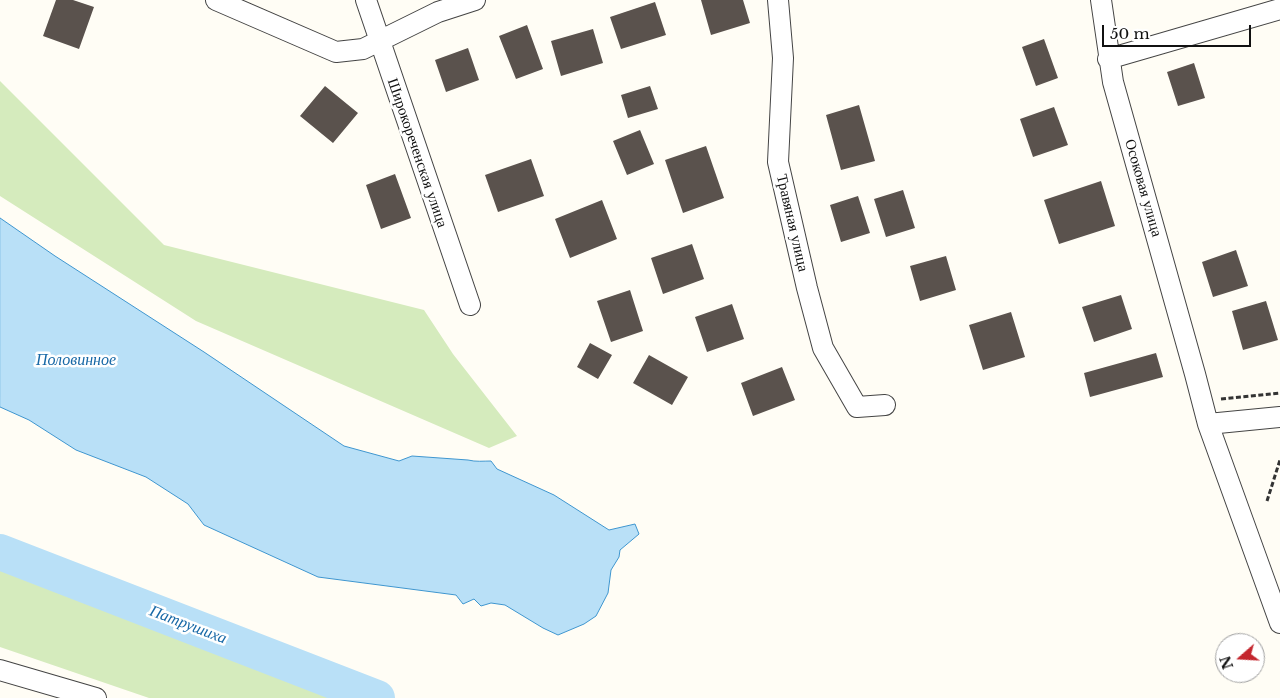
<!DOCTYPE html>
<html>
<head>
<meta charset="utf-8">
<style>
	body { margin:0 }
	#map { position:relative; width:1280px; height:698px; overflow:hidden; background:#fffdf5; font-family:"Libre Baskerville",serif }
	canvas { display:block }
	.north { position:absolute; left:1215px; top:633px; width:50px; height:50px; box-sizing:border-box; background:#fff; border:1px solid #a0a0a0; border-radius:50%; rotate:251deg; font-size:14px; font-weight:700; line-height:20px; text-align:center; color:#111 }
	.north::after { content:''; display:block; margin:auto; width:18px; height:22px; background:#c4262e; clip-path:polygon(50% 0,100% 100%,50% 72%,0 100%) }
	.scale { position:absolute; left:1102px; top:25px; width:149px; height:22px; box-sizing:border-box; border:2px solid #111; border-top:0; padding-left:6px; font-size:15px; line-height:18px; white-space:nowrap; color:#111; -webkit-text-stroke:4px #fff; paint-order:stroke }
</style>
</head>
<body>
<div id="map">
<canvas width="1280" height="698"></canvas>
<div class="north">N</div>
<div class="scale">50 m</div>
</div>
<script>
const ctx = document.querySelector('canvas').getContext('2d');
ctx.lineJoin = 'round';
function fillPath(path, color) {
  ctx.fillStyle = color;
  ctx.fill(path, 'evenodd');
}
function stroke(path, color, width, dash) {
  ctx.strokeStyle = color;
  ctx.lineWidth = width;
  ctx.lineCap = dash ? 'butt' : 'round';
  ctx.setLineDash(dash || []);
  ctx.stroke(path);
}
function drawText(font, color, halo, rows, align = 'center') {
  ctx.font = font + ' "Libre Baskerville",serif';
  ctx.lineWidth = 5;
  ctx.setLineDash([]);
  ctx.textBaseline = 'middle';
  ctx.strokeStyle = halo;
  ctx.fillStyle = color;
  for (const [text, x, y, turn = 0] of rows) {
    ctx.save();
    ctx.translate(x, y);
    ctx.rotate((+turn || 0) * Math.PI / 180);
    ctx.textAlign = isNaN(turn) ? turn : align;
    if (halo) ctx.strokeText(text, 0, 0);
    ctx.fillText(text, 0, 0);
    ctx.restore();
  }
}
fillPath(new Path2D(`
	M 0,81 L 164,245 L 424,310 L 453,354 L 517,436 L 489,448 L 196,321 L 0,196 Z
	M 0,568 L 279,671 L 346,698 L 149,698 L 0,647 Z`), '#d5ebbd');
const water = new Path2D(`
	M 0,218 L 55,256 L 204,352 L 344,446 L 399,461 L 412,456 L 468,460 C 476,462 483,461 491,461 L 497,469 L 554,495 L 609,530 L 635,524 L 639,534 L 620,550 L 619,557 L 611,570 L 608,593 L 596,616 L 584,624 L 558,635 L 543,628 L 505,605 L 491,603 L 481,606 L 474,599 L 463,604 L 456,595 L 318,577 L 204,525 L 188,504 L 146,477 L 76,450 L 29,420 L 0,407 Z`);
fillPath(water, '#b9e0f7');
stroke(water, '#3f96cf', 1);
stroke(new Path2D(`
	M 0,552 L 377,698`), '#b9e0f7', 36);
fillPath(new Path2D(`
	M 56,0 L 73,0 L 94,7 L 79,49 L 43,36 Z
	M 701,0 L 743,0 L 750,23 L 711,35 Z
	M 655,2 L 666,35 L 621,49 L 610,17 Z
	M 527,25 L 543,69 L 516,79 L 499,36 Z
	M 593,29 L 603,63 L 561,76 L 551,41 Z
	M 1044,39 L 1058,78 L 1036,86 L 1022,47 Z
	M 468,48 L 479,80 L 446,92 L 435,60 Z
	M 1194,63 L 1205,98 L 1178,106 L 1167,72 Z
	M 325,86 L 358,113 L 333,143 L 300,116 Z
	M 650,86 L 658,109 L 628,118 L 621,95 Z
	M 859,105 L 875,161 L 841,170 L 826,115 Z
	M 1054,107 L 1068,145 L 1033,157 L 1020,119 Z
	M 640,130 L 654,164 L 627,175 L 613,141 Z
	M 706,146 L 724,198 L 683,213 L 665,160 Z
	M 531,159 L 544,196 L 498,212 L 485,175 Z
	M 395,174 L 411,218 L 381,229 L 366,185 Z
	M 1101,181 L 1115,226 L 1059,244 L 1044,200 Z
	M 903,190 L 915,228 L 886,237 L 874,199 Z
	M 858,196 L 870,233 L 841,242 L 830,205 Z
	M 602,200 L 617,239 L 570,258 L 555,219 Z
	M 692,244 L 704,279 L 663,294 L 651,258 Z
	M 1236,250 L 1248,286 L 1213,297 L 1202,262 Z
	M 946,256 L 956,290 L 920,301 L 910,266 Z
	M 630,290 L 643,331 L 611,342 L 597,301 Z
	M 1121,295 L 1132,329 L 1094,342 L 1082,307 Z
	M 1266,301 L 1278,340 L 1243,350 L 1232,311 Z
	M 732,304 L 744,339 L 707,352 L 695,317 Z
	M 1011,312 L 1025,357 L 983,370 L 969,325 Z
	M 590,343 L 612,355 L 598,379 L 577,367 Z
	M 1156,353 L 1163,377 L 1090,397 L 1084,373 Z
	M 649,355 L 688,377 L 672,405 L 633,383 Z
	M 782,367 L 795,400 L 753,416 L 741,383 Z`), '#5a524d');
const minor = new Path2D(`
	M 216,0 L 336,52 L 363,49 L 438,12 L 475,0
	M 366,0 L 470,305
	M 778,0 L 783,58 L 778,162 L 807,288 L 823,348 L 857,407 L 885,405
	M 1101,0 L 1113,82 L 1195,374 L 1208,424 L 1280,623
	M 1108,59 L 1280,9
	M 1208,424 L 1280,417
	M 0,670 L 96,698`);
stroke(minor, '#444', 22);
stroke(new Path2D(`
	M 1221,399 L 1280,393
	M 1267,501 L 1280,460`), '#333', 3, [5, 2.5]);
stroke(minor, '#fff', 20);
drawText('15px', '#111', '#fff', [
	["Широкореченская улица",417,153,71],
	["Осоковая улица",1143,188,74],
	["Травяная улица",792,223,77]
]);
drawText('italic 16px', '#1768a6', '#fff', [
	["Половинное",76,360],
	["Патрушиха",188,625,21]
]);
</script>
</body>
</html>
